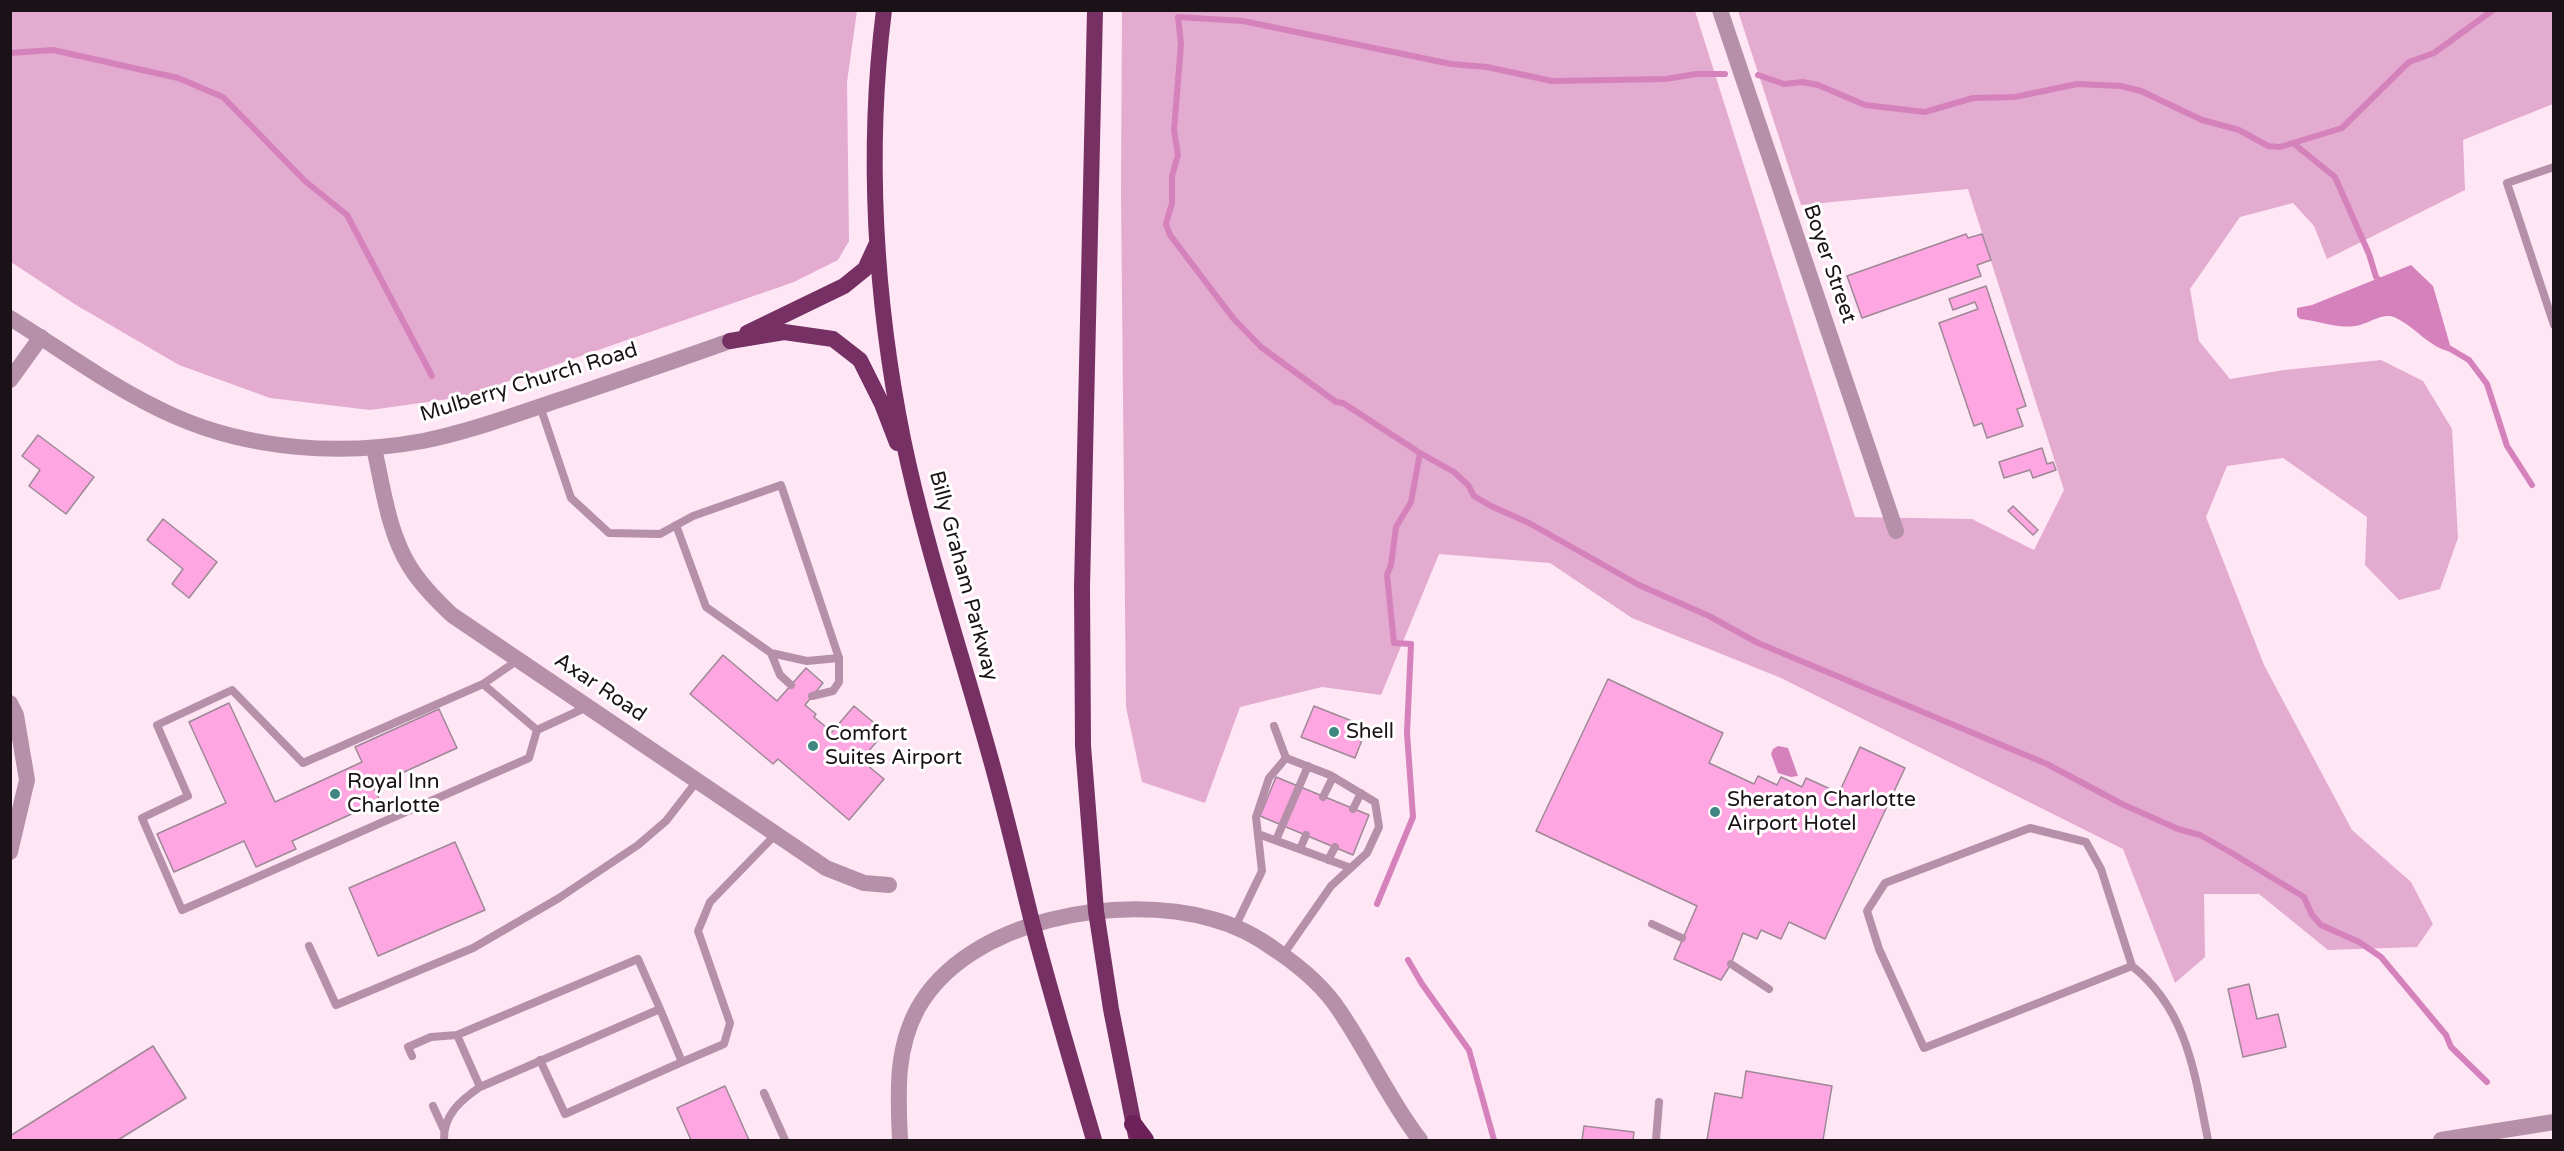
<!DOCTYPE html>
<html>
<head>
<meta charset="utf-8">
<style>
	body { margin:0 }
	#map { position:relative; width:2564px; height:1151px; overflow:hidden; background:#fee6f5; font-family:"Varela Round",sans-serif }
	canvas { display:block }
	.frame { position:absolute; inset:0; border:12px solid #1a1217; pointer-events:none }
</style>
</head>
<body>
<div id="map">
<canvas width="2564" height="1151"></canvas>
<div class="frame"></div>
</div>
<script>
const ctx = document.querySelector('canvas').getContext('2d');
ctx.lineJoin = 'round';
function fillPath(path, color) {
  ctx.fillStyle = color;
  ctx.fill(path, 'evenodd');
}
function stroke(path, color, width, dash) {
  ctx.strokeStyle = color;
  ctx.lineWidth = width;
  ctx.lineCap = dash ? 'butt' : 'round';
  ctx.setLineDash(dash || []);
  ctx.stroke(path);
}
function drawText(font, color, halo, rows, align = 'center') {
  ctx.font = font + ' "Varela Round",sans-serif';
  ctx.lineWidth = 6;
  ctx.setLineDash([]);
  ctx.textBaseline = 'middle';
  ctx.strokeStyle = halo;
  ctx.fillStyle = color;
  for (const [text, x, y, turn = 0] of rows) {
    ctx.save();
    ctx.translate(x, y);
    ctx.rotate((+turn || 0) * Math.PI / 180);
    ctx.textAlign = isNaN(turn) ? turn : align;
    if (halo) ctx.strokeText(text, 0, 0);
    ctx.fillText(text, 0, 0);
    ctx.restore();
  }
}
fillPath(new Path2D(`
	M 10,11 L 857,11 L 847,82 L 849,241 L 838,260 L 794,282 L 463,397 L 370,410 L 270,398 L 179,365 L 76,305 L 11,262 Z
	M 1122,11 L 1695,11 L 1855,517 L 1972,519 L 2034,550 L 2064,490 L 1968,189 L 1801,205 L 1738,11 L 2553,11 L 2553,104 L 2463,140 L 2465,190 L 2327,259 L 2314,226 L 2293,203 L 2240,217 L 2190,289 L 2199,341 L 2230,379 L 2284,370 L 2381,360 L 2423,381 L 2452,429 L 2458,538 L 2440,589 L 2399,600 L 2365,565 L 2367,517 L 2283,458 L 2227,466 L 2206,517 L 2264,665 L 2352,830 L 2411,882 L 2433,924 L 2417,947 L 2328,950 L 2259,894 L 2204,894 L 2205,957 L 2175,983 L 2123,849 L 1781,678 L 1632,618 L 1550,563 L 1439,554 L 1381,695 L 1322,687 L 1240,707 L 1205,803 L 1142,782 L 1126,707 L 1121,191 Z`), '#e3abd0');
fillPath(new Path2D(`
	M 2411,265 L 2433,286 L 2452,352 C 2429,348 2417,328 2396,318 C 2384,312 2372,322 2360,325 C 2338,330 2321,321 2300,319 L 2297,316 L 2297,308 L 2312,305 Z
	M 1778,746 L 1788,748 L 1798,776 L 1791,777 L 1778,773 L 1771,754 L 1773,749 Z`), '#d581bb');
stroke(new Path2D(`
	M 10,53 L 53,50 L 178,78 L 223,97 L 305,181 L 347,215 L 432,376
	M 1725,74 L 1696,74 L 1666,79 L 1552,81 L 1487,67 L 1451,64 L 1243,21 L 1178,17 L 1181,44 L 1174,130 L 1178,155 L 1172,176 L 1172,203 L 1166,224 L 1170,235 L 1233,318 L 1261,347 L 1336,402 L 1343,403 L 1420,453 L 1454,472 L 1468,485 L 1474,496 L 1491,506 L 1529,523 L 1639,585 L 1709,616 L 1758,643 L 2047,764 L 2122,804 L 2178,829 L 2200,835 L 2230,852 L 2304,897 L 2312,915 L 2321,925 L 2359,942 L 2381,957 L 2446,1035 L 2451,1047 L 2487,1082
	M 1758,75 L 1784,84 L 1803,82 L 1818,85 L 1865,105 L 1925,112 L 1973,98 L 2015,97 L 2077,84 L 2121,86 L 2141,91 L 2202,120 L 2239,130 L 2268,146 L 2280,147 L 2342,128 L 2409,62 L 2434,53 L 2493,10
	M 2293,143 L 2335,177 L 2369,254 L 2376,277 L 2382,283
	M 2447,347 L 2469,360 L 2487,384 L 2507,446 L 2532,485
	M 1377,904 L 1413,817 L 1407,733 L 1411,644 L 1394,643 L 1387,575 L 1391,565 L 1396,527 L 1411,502 L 1420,453
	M 1408,960 L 1422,984 L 1469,1050 L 1494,1140`), '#d581bb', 6);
const building = new Path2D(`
	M 1966,234 L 1968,238 L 1982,234 L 1991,260 L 1977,265 L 1981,276 L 1862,318 L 1847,276 Z
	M 1986,286 L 2026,406 L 2017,409 L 2023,426 L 1987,438 L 1982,423 L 1974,426 L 1939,323 L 1978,309 L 1975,302 L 1953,310 L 1949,299 Z
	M 38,435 L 94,477 L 66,514 L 29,486 L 40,470 L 22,456 Z
	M 2042,448 L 2047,464 L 2053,462 L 2056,470 L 2033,478 L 2030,470 L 2004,478 L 1999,462 Z
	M 2013,506 L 2038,530 L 2033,535 L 2008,511 Z
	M 163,519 L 217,562 L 189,598 L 172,584 L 183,569 L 147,540 Z
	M 723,655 L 777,701 L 806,668 L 823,683 L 805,705 L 816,714 L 814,717 L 832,732 L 854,706 L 885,732 L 861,760 L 884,779 L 849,820 L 778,759 L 773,764 L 690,694 Z
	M 1608,679 L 1723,733 L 1709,763 L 1754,784 L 1758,776 L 1777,785 L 1781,777 L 1802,787 L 1806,778 L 1839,793 L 1860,747 L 1905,768 L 1825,939 L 1789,922 L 1781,939 L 1761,930 L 1757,939 L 1743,933 L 1731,964 L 1721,980 L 1674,959 L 1697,906 L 1536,831 Z
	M 229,703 L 275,802 L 362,762 L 355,747 L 439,709 L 457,748 L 373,786 L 380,801 L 292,841 L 296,849 L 256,867 L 244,841 L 174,872 L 157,834 L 226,803 L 189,722 Z
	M 1314,706 L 1367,727 L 1355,758 L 1301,737 Z
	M 1276,777 L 1369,815 L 1353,855 L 1260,816 Z
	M 455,842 L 485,910 L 378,956 L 349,888 Z
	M 2249,984 L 2257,1019 L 2278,1014 L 2286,1047 L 2243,1057 L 2228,989 Z
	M 153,1046 L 186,1098 L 118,1140 L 10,1140 L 10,1136 Z
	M 1746,1071 L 1832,1086 L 1823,1140 L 1707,1140 L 1715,1093 L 1742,1098 Z
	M 725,1086 L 749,1140 L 691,1140 L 677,1108 Z
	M 1584,1126 L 1634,1132 L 1633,1140 L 1582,1140 Z`);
fillPath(building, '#fea6e1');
stroke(building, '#9e8896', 1.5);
stroke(new Path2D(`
	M 2554,167 L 2507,183 L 2554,325
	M 540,406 L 571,498 L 609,533 L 660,534 L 693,516 L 781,485 L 839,658 L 807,661 L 771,653 L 706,607 L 676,525
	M 771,653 L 780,675 L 791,685
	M 518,660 L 483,684 L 303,763 L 232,690 L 157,725 L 188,796 L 142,818 L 182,910 L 529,758 L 537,730 L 587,707
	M 483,684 L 537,730
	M 812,696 L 833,691 L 839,682 L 839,658
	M 1274,726 L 1286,758
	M 1323,797 L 1333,777
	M 1353,809 L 1361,793
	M 2030,828 L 2086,842 L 2101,869 L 2132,966 L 1924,1048 L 1879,949 L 1867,911 L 1885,883 Z
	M 1258,834 L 1351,868
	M 1276,840 L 1308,766
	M 1300,849 L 1306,835
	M 1328,860 L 1335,847
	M 1652,924 L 1682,938
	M 1235,927 L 1262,871 L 1256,817 L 1269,778 L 1286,758 L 1330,775 L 1375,802 L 1379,827 L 1367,853 L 1331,886 L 1283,955
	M 309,946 L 336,1005 L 473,948 L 559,898 L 638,845 L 666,821 L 697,781
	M 1731,964 L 1769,989
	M 2132,966 C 2188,1010 2195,1076 2208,1140
	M 660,1009 L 682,1062 L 724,1044 L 730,1023 L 698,931 L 710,902 L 776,834
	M 412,1056 L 408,1047 L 431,1037 L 457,1035
	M 540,1060 L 565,1114 L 682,1062
	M 764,1093 L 785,1140
	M 433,1106 L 444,1130
	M 444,1140 C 443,1115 461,1100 480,1087 L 660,1009 L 638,959 L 457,1035 L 480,1087
	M 1656,1140 L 1659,1102`), '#b690a8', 8);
stroke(new Path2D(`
	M 1720,10 L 1896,531
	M 10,380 L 41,337
	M 374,448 C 383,487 388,532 410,567 C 421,585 436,600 452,615 L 826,868 L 864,883 L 889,885
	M 10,703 L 16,715 L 27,780 L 10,852`), '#b690a8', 16);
stroke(new Path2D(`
	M 10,318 C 64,351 115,390 174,416 C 251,450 341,456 423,441 C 473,431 522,412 571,396 C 624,378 677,360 730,341
	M 900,1140 C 898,1094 895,1050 918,1008 C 969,918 1120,893 1212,919 C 1235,925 1258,937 1277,951 C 1299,966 1324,987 1339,1010 C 1368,1052 1389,1100 1420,1140
	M 2441,1140 L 2554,1122`), '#b690a8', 16);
stroke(new Path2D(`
	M 884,10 C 866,152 875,300 903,439 C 925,545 960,649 989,753 C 1005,809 1018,866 1032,922 C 1051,995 1073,1068 1094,1140
	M 1095,10 L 1082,587 L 1083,746 L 1096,911 L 1111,1009 L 1136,1136
	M 747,333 L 844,286 L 865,269 L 877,243
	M 730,341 L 784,332 L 833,339 L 860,360 L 882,404 L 897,443`), '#763064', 16);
stroke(new Path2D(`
	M 1133,1124 L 1145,1140`), '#6c2159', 18);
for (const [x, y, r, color] of [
	[1334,732,6,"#3f8682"],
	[813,746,6,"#3f8682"],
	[335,794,6,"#3f8682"],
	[1715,812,6,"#3f8682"]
]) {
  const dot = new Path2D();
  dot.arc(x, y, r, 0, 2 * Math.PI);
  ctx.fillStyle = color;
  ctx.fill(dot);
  stroke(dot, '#fff', 2);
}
drawText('21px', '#1a1217', '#fff', [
	["Boyer Street",1829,264,71],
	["Mulberry Church Road",529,383,-17],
	["Billy Graham Parkway",963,576,75],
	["Axar Road",600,688,34]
]);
drawText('21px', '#1a1217', '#fff', [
	["Shell",1346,732],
	["Comfort",825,734],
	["Suites Airport",825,758],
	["Royal Inn",347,782],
	["Charlotte",347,806],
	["Sheraton Charlotte",1727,800],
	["Airport Hotel",1727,824]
], 'left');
</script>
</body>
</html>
